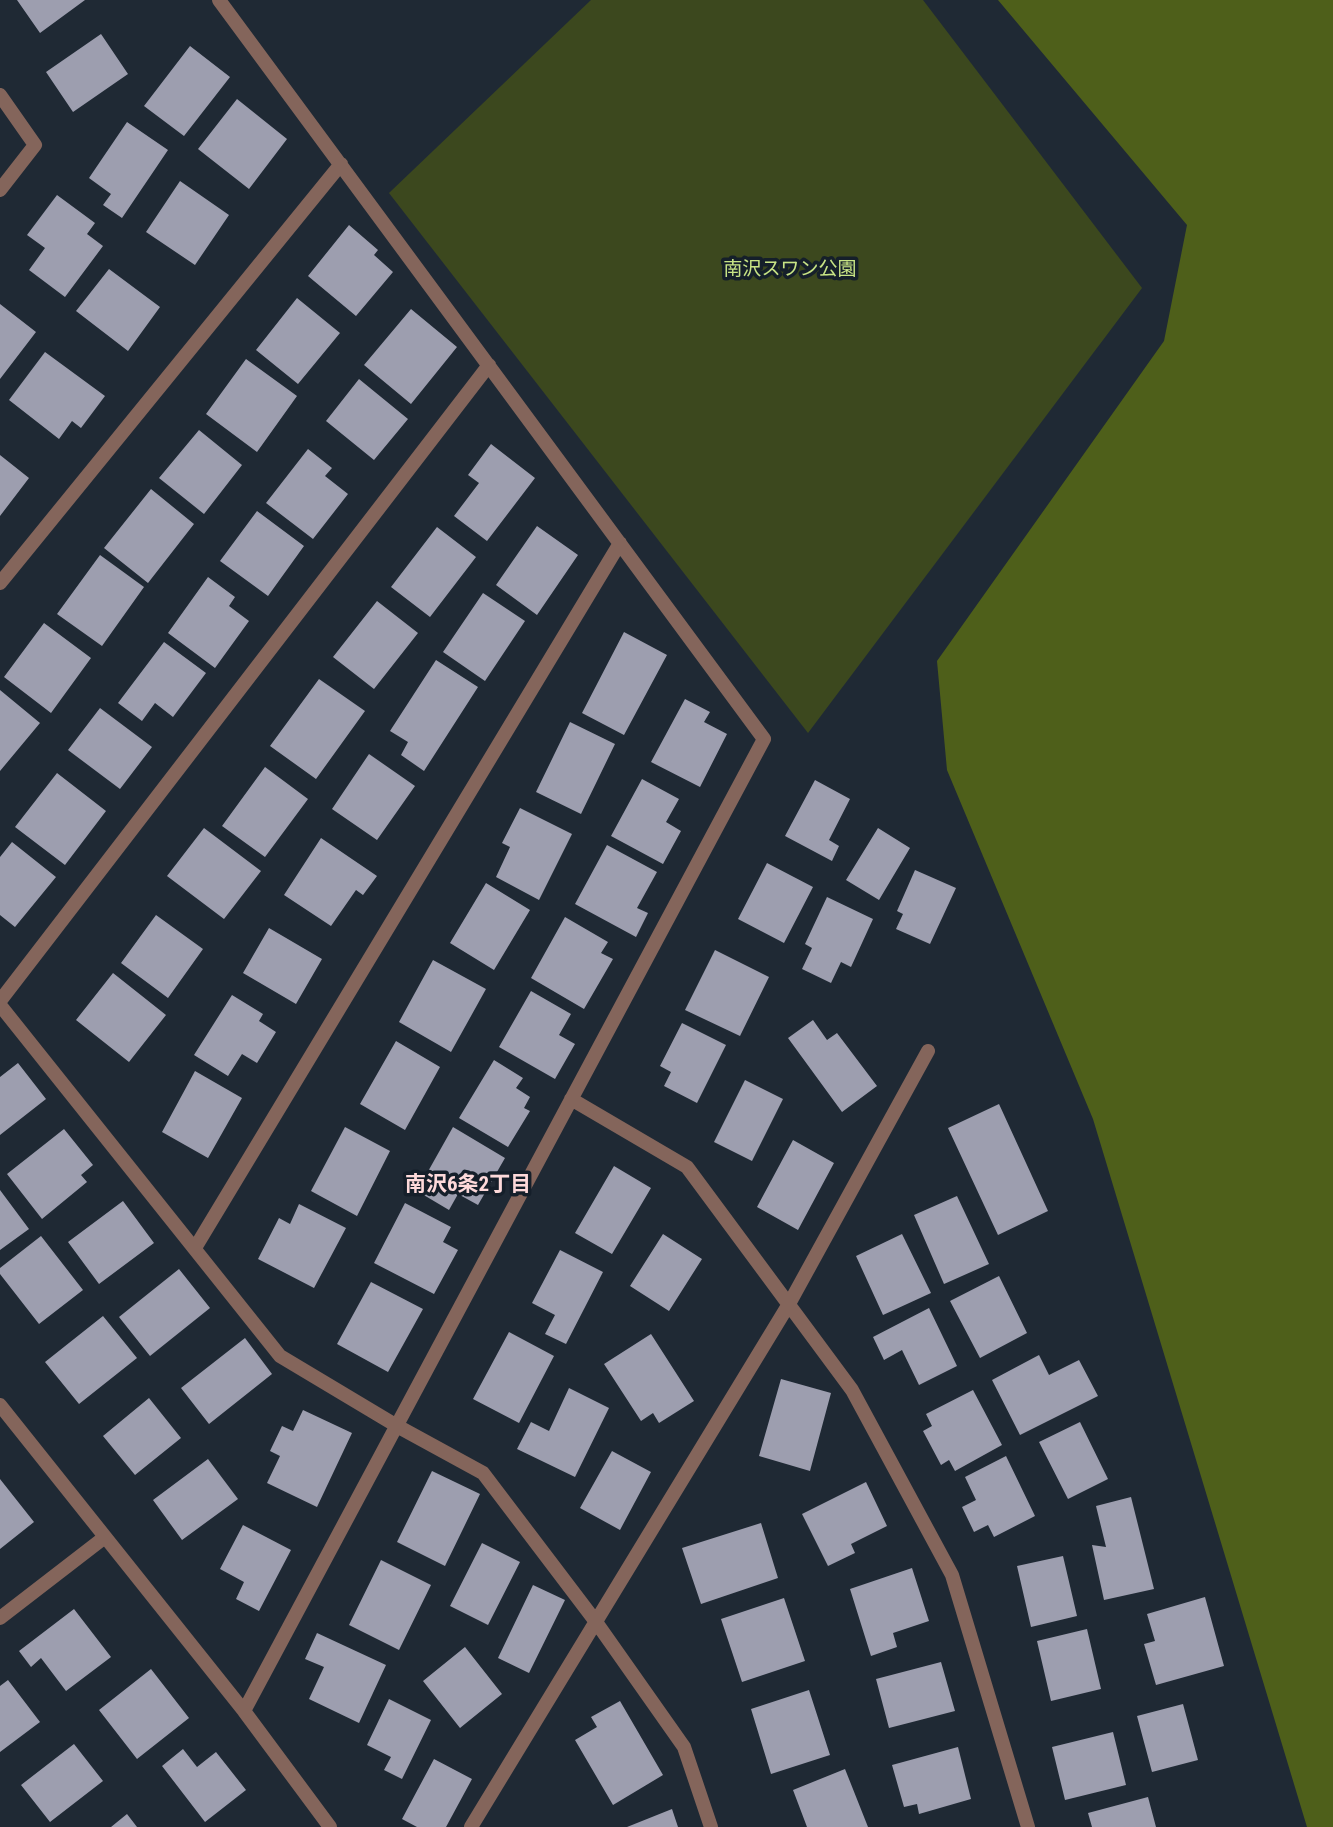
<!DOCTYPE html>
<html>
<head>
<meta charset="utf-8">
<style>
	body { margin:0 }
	canvas { display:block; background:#1f2934 }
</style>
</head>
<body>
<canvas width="1333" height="1827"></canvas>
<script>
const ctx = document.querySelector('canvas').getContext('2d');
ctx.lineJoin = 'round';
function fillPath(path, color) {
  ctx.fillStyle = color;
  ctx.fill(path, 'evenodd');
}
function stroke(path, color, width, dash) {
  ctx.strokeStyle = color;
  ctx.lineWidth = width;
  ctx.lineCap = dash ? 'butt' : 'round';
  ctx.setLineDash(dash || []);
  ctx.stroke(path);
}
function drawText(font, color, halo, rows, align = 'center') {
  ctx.font = font + ' "Roboto Condensed","Noto Sans JP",sans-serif';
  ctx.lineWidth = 7;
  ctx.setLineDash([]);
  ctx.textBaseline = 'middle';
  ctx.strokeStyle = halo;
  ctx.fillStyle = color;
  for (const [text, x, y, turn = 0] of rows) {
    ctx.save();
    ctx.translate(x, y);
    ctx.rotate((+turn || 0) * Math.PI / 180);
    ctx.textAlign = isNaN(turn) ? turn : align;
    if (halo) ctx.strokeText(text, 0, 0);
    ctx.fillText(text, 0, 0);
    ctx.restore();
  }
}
fillPath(new Path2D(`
	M 591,0 L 923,0 L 1142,288 L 808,733 L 389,193 Z`), '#3c481e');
fillPath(new Path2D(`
	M 998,0 L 1333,0 L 1333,1827 L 1307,1827 L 1093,1119 L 947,770 L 937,661 L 1164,341 L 1187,225 Z`), '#4e5f1a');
fillPath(new Path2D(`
	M 17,0 L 85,0 L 40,33 Z
	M 101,34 L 128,74 L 73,112 L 46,72 Z
	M 190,46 L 230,77 L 184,136 L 144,106 Z
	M 237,99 L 287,139 L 249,189 L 198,149 Z
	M 127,122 L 168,150 L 122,218 L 103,205 L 111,194 L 89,178 Z
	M 180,181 L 229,215 L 195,265 L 146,232 Z
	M 57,195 L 95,223 L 87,234 L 103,246 L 65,297 L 29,270 L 45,248 L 27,235 Z
	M 349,225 L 378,250 L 374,255 L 393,272 L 356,316 L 308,276 Z
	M 109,269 L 160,307 L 128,351 L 76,311 Z
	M 297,298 L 340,333 L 298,384 L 256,350 Z
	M 0,304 L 36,332 L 0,379 Z
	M 411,309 L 457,347 L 411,404 L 364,365 Z
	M 45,352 L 105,396 L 81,428 L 72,421 L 59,439 L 9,400 Z
	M 246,359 L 297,396 L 257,452 L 206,414 Z
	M 359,379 L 408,419 L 374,460 L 326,421 Z
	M 199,430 L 242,465 L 204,514 L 159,478 Z
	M 491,444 L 535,478 L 487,541 L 454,516 L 479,483 L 468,475 Z
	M 308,449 L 332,468 L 325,476 L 348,494 L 313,539 L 266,503 Z
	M 0,455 L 29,478 L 0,516 Z
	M 151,489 L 194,524 L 148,583 L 104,548 Z
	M 257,511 L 304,546 L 268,596 L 220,561 Z
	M 537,526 L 578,555 L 537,615 L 496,585 Z
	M 437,527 L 476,557 L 430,617 L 391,587 Z
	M 100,555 L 144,587 L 102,646 L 57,614 Z
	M 208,577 L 235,597 L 229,606 L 249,621 L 215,668 L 168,633 Z
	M 483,593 L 525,621 L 485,681 L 443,652 Z
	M 377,601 L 418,633 L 374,689 L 333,657 Z
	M 44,623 L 91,658 L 51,713 L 4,677 Z
	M 624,632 L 667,655 L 624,735 L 582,713 Z
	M 164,642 L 206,673 L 173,717 L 155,703 L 142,721 L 118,703 Z
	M 436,660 L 478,687 L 424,771 L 401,755 L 408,742 L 390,731 Z
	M 319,679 L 365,711 L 316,779 L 270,746 Z
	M 0,690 L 40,723 L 0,771 Z
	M 685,699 L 710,712 L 704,722 L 727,734 L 700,787 L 651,762 Z
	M 100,708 L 152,747 L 120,789 L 68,750 Z
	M 570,722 L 615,744 L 581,814 L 536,792 Z
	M 369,754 L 415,786 L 377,840 L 332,809 Z
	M 265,767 L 308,799 L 265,857 L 222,826 Z
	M 57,773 L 106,811 L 65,865 L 15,827 Z
	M 642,779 L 679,799 L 666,822 L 681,831 L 663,864 L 611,836 Z
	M 815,780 L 850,799 L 829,840 L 839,846 L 832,861 L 785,836 Z
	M 520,808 L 572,834 L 539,900 L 496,877 L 510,847 L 502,843 Z
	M 204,828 L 261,871 L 224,919 L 167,876 Z
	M 878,828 L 910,848 L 879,900 L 846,880 Z
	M 321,838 L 377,876 L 363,895 L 356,890 L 331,926 L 284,895 Z
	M 12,842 L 56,877 L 15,927 L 0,915 L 0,857 Z
	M 607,845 L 657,872 L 637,908 L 648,913 L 636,937 L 575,904 Z
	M 767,863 L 813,887 L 784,943 L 738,919 Z
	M 915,870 L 956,888 L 930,944 L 896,929 L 903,914 L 897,911 Z
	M 486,883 L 530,910 L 494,970 L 450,943 Z
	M 827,897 L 873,919 L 851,967 L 841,962 L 831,983 L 802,969 L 812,948 L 805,944 Z
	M 156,915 L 203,949 L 168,998 L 121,963 Z
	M 565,917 L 608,942 L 601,953 L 613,959 L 584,1009 L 531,978 Z
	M 269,928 L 322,959 L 296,1004 L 243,973 Z
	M 715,950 L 769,977 L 740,1036 L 685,1010 Z
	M 433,960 L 486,989 L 451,1052 L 399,1022 Z
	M 113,973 L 166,1015 L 129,1062 L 76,1020 Z
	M 531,991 L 571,1014 L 559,1035 L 575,1044 L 555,1079 L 499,1047 Z
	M 232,995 L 263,1014 L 259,1021 L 276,1032 L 257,1063 L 242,1054 L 228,1076 L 194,1055 Z
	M 813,1020 L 827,1040 L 837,1033 L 877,1086 L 842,1112 L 788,1038 Z
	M 682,1023 L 726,1045 L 697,1103 L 664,1086 L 671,1072 L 660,1066 Z
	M 396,1041 L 440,1067 L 405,1130 L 360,1104 Z
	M 494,1060 L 523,1078 L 516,1088 L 530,1097 L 524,1108 L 530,1111 L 508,1147 L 459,1118 Z
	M 18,1063 L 46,1099 L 0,1135 L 0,1077 Z
	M 195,1071 L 242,1098 L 208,1158 L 162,1132 Z
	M 745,1080 L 783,1099 L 752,1161 L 714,1142 Z
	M 999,1104 L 1048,1211 L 998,1235 L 948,1128 Z
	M 345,1127 L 390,1151 L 357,1216 L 311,1191 Z
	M 453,1127 L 505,1158 L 478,1205 L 458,1194 L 449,1210 L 417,1191 Z
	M 64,1129 L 93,1165 L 81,1175 L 87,1182 L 42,1219 L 7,1174 Z
	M 793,1140 L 834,1163 L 798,1230 L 757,1207 Z
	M 614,1166 L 651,1188 L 612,1254 L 575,1233 Z
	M 0,1190 L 29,1229 L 0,1250 Z
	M 957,1196 L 989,1264 L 944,1284 L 914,1215 Z
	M 123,1201 L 154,1243 L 99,1284 L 68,1242 Z
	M 405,1203 L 451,1227 L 443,1242 L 458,1250 L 434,1294 L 374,1263 Z
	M 299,1204 L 346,1228 L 314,1288 L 258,1259 L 279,1218 L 290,1224 Z
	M 663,1234 L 702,1259 L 669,1311 L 630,1286 Z
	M 902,1234 L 931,1293 L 883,1315 L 856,1256 Z
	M 41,1236 L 83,1290 L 39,1324 L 0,1274 L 0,1268 Z
	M 560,1250 L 603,1272 L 566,1344 L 545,1334 L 555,1315 L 532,1303 Z
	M 179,1269 L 210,1308 L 150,1356 L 119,1317 Z
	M 999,1276 L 1027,1333 L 980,1358 L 950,1301 Z
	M 371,1282 L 423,1309 L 388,1372 L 337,1344 Z
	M 929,1308 L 957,1366 L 919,1385 L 902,1350 L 884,1360 L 873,1337 Z
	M 103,1316 L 137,1358 L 79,1404 L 45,1362 Z
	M 509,1332 L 554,1356 L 519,1423 L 473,1399 Z
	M 651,1334 L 694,1401 L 659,1423 L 653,1413 L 641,1421 L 604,1364 Z
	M 245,1338 L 272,1374 L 209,1424 L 181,1388 Z
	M 1039,1355 L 1049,1375 L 1079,1360 L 1098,1396 L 1020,1435 L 992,1380 Z
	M 781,1379 L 831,1393 L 810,1471 L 759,1456 Z
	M 569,1388 L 609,1408 L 575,1477 L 517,1449 L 531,1422 L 549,1431 Z
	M 973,1390 L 1002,1445 L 955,1471 L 949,1460 L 941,1465 L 923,1431 L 932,1426 L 926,1414 Z
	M 149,1398 L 181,1438 L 135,1475 L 103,1436 Z
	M 303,1410 L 352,1433 L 317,1507 L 267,1483 L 280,1456 L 270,1451 L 282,1426 L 293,1431 Z
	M 1080,1422 L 1108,1479 L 1068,1499 L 1039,1442 Z
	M 612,1451 L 651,1472 L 620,1530 L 580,1508 Z
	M 1006,1456 L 1035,1516 L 994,1537 L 988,1525 L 974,1532 L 962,1507 L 976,1500 L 965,1477 Z
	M 208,1459 L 238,1499 L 182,1540 L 153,1500 Z
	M 432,1471 L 480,1494 L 445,1566 L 397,1542 Z
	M 0,1479 L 34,1522 L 0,1549 Z
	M 866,1482 L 887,1526 L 851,1544 L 855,1553 L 828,1566 L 802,1514 Z
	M 1131,1497 L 1154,1589 L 1104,1600 L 1092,1545 L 1106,1547 L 1096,1506 Z
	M 761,1523 L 778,1578 L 701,1604 L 682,1548 Z
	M 243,1525 L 291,1550 L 259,1611 L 236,1599 L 244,1582 L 220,1569 Z
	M 482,1543 L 520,1562 L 488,1625 L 450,1606 Z
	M 1063,1556 L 1077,1616 L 1031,1627 L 1017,1566 Z
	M 381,1560 L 431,1585 L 399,1650 L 349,1625 Z
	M 912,1568 L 929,1621 L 893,1633 L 897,1647 L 871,1656 L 850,1589 Z
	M 533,1585 L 565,1600 L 529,1673 L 498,1658 Z
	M 1205,1597 L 1224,1666 L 1156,1685 L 1144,1644 L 1155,1641 L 1147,1614 Z
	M 784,1598 L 805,1661 L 742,1682 L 721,1619 Z
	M 74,1609 L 111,1657 L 66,1691 L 41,1658 L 31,1667 L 19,1651 Z
	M 1087,1629 L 1101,1689 L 1051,1701 L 1037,1641 Z
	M 317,1633 L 386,1665 L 359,1723 L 309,1699 L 324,1667 L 305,1659 Z
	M 465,1647 L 502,1694 L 460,1728 L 423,1681 Z
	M 941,1662 L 955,1711 L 889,1728 L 876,1679 Z
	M 151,1669 L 189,1718 L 137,1759 L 99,1710 Z
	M 8,1680 L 40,1722 L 0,1752 L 0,1686 Z
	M 809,1690 L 830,1755 L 771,1774 L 751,1709 Z
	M 389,1699 L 431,1720 L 402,1779 L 384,1770 L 391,1757 L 367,1745 Z
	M 620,1701 L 663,1775 L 613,1805 L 575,1740 L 597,1727 L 591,1717 Z
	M 1183,1704 L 1198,1760 L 1152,1772 L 1137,1716 Z
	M 1113,1732 L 1126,1785 L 1065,1800 L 1052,1747 Z
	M 74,1744 L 103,1781 L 50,1822 L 21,1785 Z
	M 958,1747 L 971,1799 L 919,1814 L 917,1804 L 904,1807 L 892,1765 Z
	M 183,1749 L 197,1767 L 216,1752 L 246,1790 L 205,1822 L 162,1766 Z
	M 434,1759 L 472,1779 L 446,1827 L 417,1827 L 402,1819 Z
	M 845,1769 L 868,1827 L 807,1827 L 793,1790 Z
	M 1148,1797 L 1156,1827 L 1092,1827 L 1088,1813 Z
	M 672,1809 L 678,1827 L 627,1827 Z
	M 127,1814 L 137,1827 L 111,1827 Z`), '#9d9eaf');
stroke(new Path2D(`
	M 219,0 L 764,739 L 244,1711
	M 0,95 L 35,145 L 0,190
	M 0,583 L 341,164
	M 0,1001 L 489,365
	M 0,1005 L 280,1356 L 397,1426 L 483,1473 L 596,1622 L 684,1747 L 711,1827
	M 571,1099 L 687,1167 L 852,1390 L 952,1575 L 1028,1827
	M 195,1248 L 620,543
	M 0,1405 L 244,1711 L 330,1827
	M 0,1618 L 105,1537
	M 471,1827 L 789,1304 L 928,1051`), '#84655b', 14);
drawText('19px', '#c8e485', '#151f2a', [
	["南沢スワン公園",790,270]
]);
drawText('bold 21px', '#fdd9da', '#151f2a', [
	["南沢6条2丁目",468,1186]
]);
</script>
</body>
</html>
